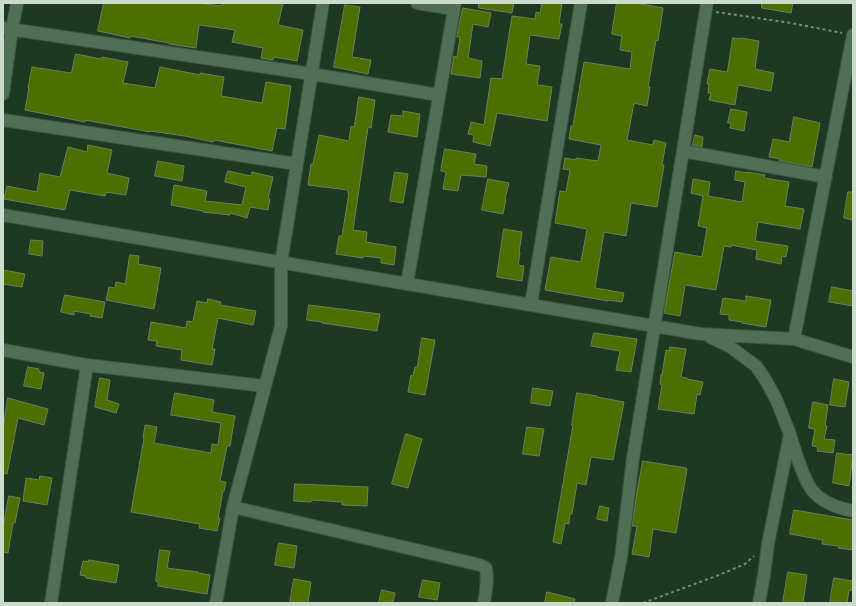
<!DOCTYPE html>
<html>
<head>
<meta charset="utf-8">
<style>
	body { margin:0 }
	#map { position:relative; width:856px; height:606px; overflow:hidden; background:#1d3922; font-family:Raleway,sans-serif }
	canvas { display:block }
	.frame { position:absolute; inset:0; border:4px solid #cbdbcd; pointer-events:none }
</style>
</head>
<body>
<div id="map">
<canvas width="856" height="606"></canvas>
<div class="frame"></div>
</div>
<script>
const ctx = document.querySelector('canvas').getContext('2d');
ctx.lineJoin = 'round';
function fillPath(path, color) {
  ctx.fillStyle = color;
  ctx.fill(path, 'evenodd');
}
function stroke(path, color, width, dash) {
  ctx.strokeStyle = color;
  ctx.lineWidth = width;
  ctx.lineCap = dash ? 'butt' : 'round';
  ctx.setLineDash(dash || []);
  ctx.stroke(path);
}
const building = new Path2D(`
	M 104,3 L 197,3 L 222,6 L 222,3 L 283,3 L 278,25 L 303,30 L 297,61 L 274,57 L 273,60 L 261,58 L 263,48 L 232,42 L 235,30 L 199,25 L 196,48 L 169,44 L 169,43 L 131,36 L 130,38 L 98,31 Z
	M 479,3 L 514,3 L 512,13 L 479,8 Z
	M 542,3 L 562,3 L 559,24 L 562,24 L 559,39 L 530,35 L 526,64 L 540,66 L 537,85 L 552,87 L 547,121 L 497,113 L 490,146 L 473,142 L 474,135 L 468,134 L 471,122 L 484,125 L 491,78 L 502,79 L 512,16 L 535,19 L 536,12 L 540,13 Z
	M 617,3 L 636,3 L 663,8 L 658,41 L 656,40 L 648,87 L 650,87 L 647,106 L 634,103 L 627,140 L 653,145 L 654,140 L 666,143 L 662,165 L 664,165 L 657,207 L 631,203 L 626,236 L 604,232 L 595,288 L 624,293 L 622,302 L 608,300 L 608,301 L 545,290 L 551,257 L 581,262 L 587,229 L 555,223 L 560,191 L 566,192 L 570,170 L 563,169 L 565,158 L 576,160 L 576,158 L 598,161 L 601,145 L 569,139 L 571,126 L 573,126 L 584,62 L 630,69 L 632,52 L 620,50 L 622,36 L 612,34 Z
	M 762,3 L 793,3 L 791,13 L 762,8 Z
	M 345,5 L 360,7 L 352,57 L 371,60 L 368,74 L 334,67 Z
	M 463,8 L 491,13 L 488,27 L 473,24 L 468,58 L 482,61 L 480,78 L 451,74 L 454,56 L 457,57 L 460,37 L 457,37 Z
	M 733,38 L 741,39 L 741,38 L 759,41 L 755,69 L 774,73 L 771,91 L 738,85 L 735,105 L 709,100 L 711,93 L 708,93 L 709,84 L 707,84 L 710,69 L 727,72 Z
	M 76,54 L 101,59 L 102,57 L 128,62 L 123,83 L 155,88 L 160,67 L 200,75 L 200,73 L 224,77 L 221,96 L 262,103 L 266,82 L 291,86 L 285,129 L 277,128 L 272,151 L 230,143 L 214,140 L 213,142 L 185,136 L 150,131 L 150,132 L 85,120 L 85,122 L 25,110 L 29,88 L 28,88 L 32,67 L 71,73 Z
	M 359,97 L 375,100 L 371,128 L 368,127 L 353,230 L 367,232 L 366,242 L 396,247 L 394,265 L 381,263 L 381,258 L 363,256 L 363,258 L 336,254 L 339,236 L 342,236 L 349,193 L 348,193 L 348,190 L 308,185 L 311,164 L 313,164 L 319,135 L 349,141 L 351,126 L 354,127 Z
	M 731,109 L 747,112 L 744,131 L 730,128 L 731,123 L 728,123 Z
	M 403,111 L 420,114 L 417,137 L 388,132 L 391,115 L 403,116 Z
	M 794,117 L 820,123 L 812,167 L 779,161 L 780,159 L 769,157 L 773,139 L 789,142 Z
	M 695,135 L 703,137 L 702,147 L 693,145 Z
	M 88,145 L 112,150 L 107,173 L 129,178 L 126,195 L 106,192 L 105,196 L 70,190 L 65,210 L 4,199 L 7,186 L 37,192 L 40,173 L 60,177 L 68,147 L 87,152 Z
	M 445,149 L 476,154 L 474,164 L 487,166 L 486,177 L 461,175 L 458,191 L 443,189 L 446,172 L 441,171 Z
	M 158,161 L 184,166 L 182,181 L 155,176 Z
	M 228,171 L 251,176 L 252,172 L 273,177 L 268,199 L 270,199 L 268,210 L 250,207 L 247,218 L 230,213 L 230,215 L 203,212 L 203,211 L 171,205 L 174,185 L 207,191 L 205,201 L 242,205 L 246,187 L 225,182 Z
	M 736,171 L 747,173 L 747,172 L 765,175 L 764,178 L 789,182 L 785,206 L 804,209 L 800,229 L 758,222 L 755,241 L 788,246 L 786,257 L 782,256 L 781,264 L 756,259 L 757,250 L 731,245 L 731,247 L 724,246 L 716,290 L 685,285 L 680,316 L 664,313 L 675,252 L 702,257 L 707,228 L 698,226 L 703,196 L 691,193 L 693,179 L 710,182 L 708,196 L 742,202 L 745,182 L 735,180 Z
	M 395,172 L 408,174 L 403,203 L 390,201 Z
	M 488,179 L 509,183 L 505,199 L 506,199 L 503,214 L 482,210 Z
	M 848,192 L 853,192 L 853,220 L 844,218 Z
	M 504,229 L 522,232 L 519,253 L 520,253 L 518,265 L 524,266 L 522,281 L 497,277 Z
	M 31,240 L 43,241 L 42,256 L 29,254 Z
	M 130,255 L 139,256 L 138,264 L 161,268 L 154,309 L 106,300 L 109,287 L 115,288 L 116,282 L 125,284 Z
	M 3,270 L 25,274 L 22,287 L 3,284 Z
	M 832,287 L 853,291 L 853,306 L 829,302 Z
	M 65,295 L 105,302 L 102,318 L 90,316 L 91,314 L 74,311 L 74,315 L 61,312 Z
	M 746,296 L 771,300 L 766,327 L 742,323 L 742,322 L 729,320 L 729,315 L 720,314 L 723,298 L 746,301 Z
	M 208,299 L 221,302 L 220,305 L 256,311 L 253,325 L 218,318 L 212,349 L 215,349 L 212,365 L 181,360 L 182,350 L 156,346 L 157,341 L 148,340 L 151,322 L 186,328 L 187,321 L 193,322 L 197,301 L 207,303 Z
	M 309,305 L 380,314 L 377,331 L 322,323 L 322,322 L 307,320 Z
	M 594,333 L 637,339 L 631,372 L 616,370 L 620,351 L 591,346 Z
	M 422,338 L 435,340 L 425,395 L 408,392 L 411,375 L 413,376 L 415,367 L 417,367 Z
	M 670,347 L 686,349 L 681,377 L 687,378 L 687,379 L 703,382 L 700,395 L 697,394 L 694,414 L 658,409 L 662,385 L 660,384 L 661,374 L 662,375 L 666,350 L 669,351 Z
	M 28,367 L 39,369 L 39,372 L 44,373 L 41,389 L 24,386 Z
	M 100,378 L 110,380 L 107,400 L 119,404 L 116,413 L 95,407 Z
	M 834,379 L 849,382 L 845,407 L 830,405 Z
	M 533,388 L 553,391 L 550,406 L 531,403 Z
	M 175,393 L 214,400 L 212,412 L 235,416 L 230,446 L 227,446 L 220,481 L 226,482 L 224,491 L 223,491 L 218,518 L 220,518 L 217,531 L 199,528 L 200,524 L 131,512 L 144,438 L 143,438 L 145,425 L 157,427 L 154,443 L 211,453 L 212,444 L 218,445 L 221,423 L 171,415 Z
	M 577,393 L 597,396 L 597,397 L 624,402 L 613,460 L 591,457 L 586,485 L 577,483 L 572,514 L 570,514 L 569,524 L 565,523 L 561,544 L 553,542 L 573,425 L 572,425 Z
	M 8,398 L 48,409 L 44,425 L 18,418 L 7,474 L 3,473 L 3,430 Z
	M 813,402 L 828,405 L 825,426 L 827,426 L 824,439 L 835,440 L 833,453 L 817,451 L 818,447 L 812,446 L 815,429 L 809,428 Z
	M 527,427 L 544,429 L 539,456 L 523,454 Z
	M 406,434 L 422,439 L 408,488 L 392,484 Z
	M 837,453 L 853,455 L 849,486 L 833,483 Z
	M 643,461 L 686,468 L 687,469 L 676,533 L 653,529 L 649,557 L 632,554 L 637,526 L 632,526 L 637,492 Z
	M 40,476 L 52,478 L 47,505 L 23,501 L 26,478 L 39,480 Z
	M 295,484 L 368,487 L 367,506 L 342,505 L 342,502 L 311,500 L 311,502 L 294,501 Z
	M 9,496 L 20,498 L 15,523 L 13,523 L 8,553 L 3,552 L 3,529 Z
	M 600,506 L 609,508 L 607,521 L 597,519 Z
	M 794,510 L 853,520 L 853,550 L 838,548 L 839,546 L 822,544 L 823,540 L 790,534 Z
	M 279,543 L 297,546 L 294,568 L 275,565 Z
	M 160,550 L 170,551 L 167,568 L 198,572 L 198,573 L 210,575 L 207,594 L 158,586 L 158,582 L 156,581 Z
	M 89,560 L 119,565 L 116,583 L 86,578 L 86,576 L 80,575 L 83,561 L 88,562 Z
	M 788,572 L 807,575 L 803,603 L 783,603 Z
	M 834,578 L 853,581 L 853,591 L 849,590 L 847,603 L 830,603 Z
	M 294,579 L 311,582 L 308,603 L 290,603 Z
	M 423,580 L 440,583 L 437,600 L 419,597 Z
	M 382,590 L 395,593 L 393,603 L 379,603 Z
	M 547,592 L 575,599 L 574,603 L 545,603 Z`);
fillPath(building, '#4b7000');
stroke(building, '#6f7f5d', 1);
const minor = new Path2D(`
	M 417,3 L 453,9
	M 3,28 L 312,74 L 439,95
	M 3,94 L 12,29 L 17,3
	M 3,120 L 297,164
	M 683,151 L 826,177
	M 3,215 L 701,334 L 794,339 L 853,357
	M 407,284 L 455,3
	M 531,304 L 581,3
	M 710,337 L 729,346 L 756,366 L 765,379 L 776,399 L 790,434 L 768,544 L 764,575 L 759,603
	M 794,339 L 853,35
	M 3,350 L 87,365 L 264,386
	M 790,435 C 795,450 803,479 812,490 C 822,503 838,508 853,511
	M 233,507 L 480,565 L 486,568 C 488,580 486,591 484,603
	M 51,603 L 87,365
	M 216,603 L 233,507 L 281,326 L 281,263 L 323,3
	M 612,603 L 621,557 L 633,458 L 707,3`);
stroke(minor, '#3c5441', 14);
stroke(new Path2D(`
	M 716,12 L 791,23 L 842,33
	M 643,603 L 719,575 L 745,564 L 754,556`), '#778d7a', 2, [3, 3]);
stroke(minor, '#516f55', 12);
</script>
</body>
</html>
